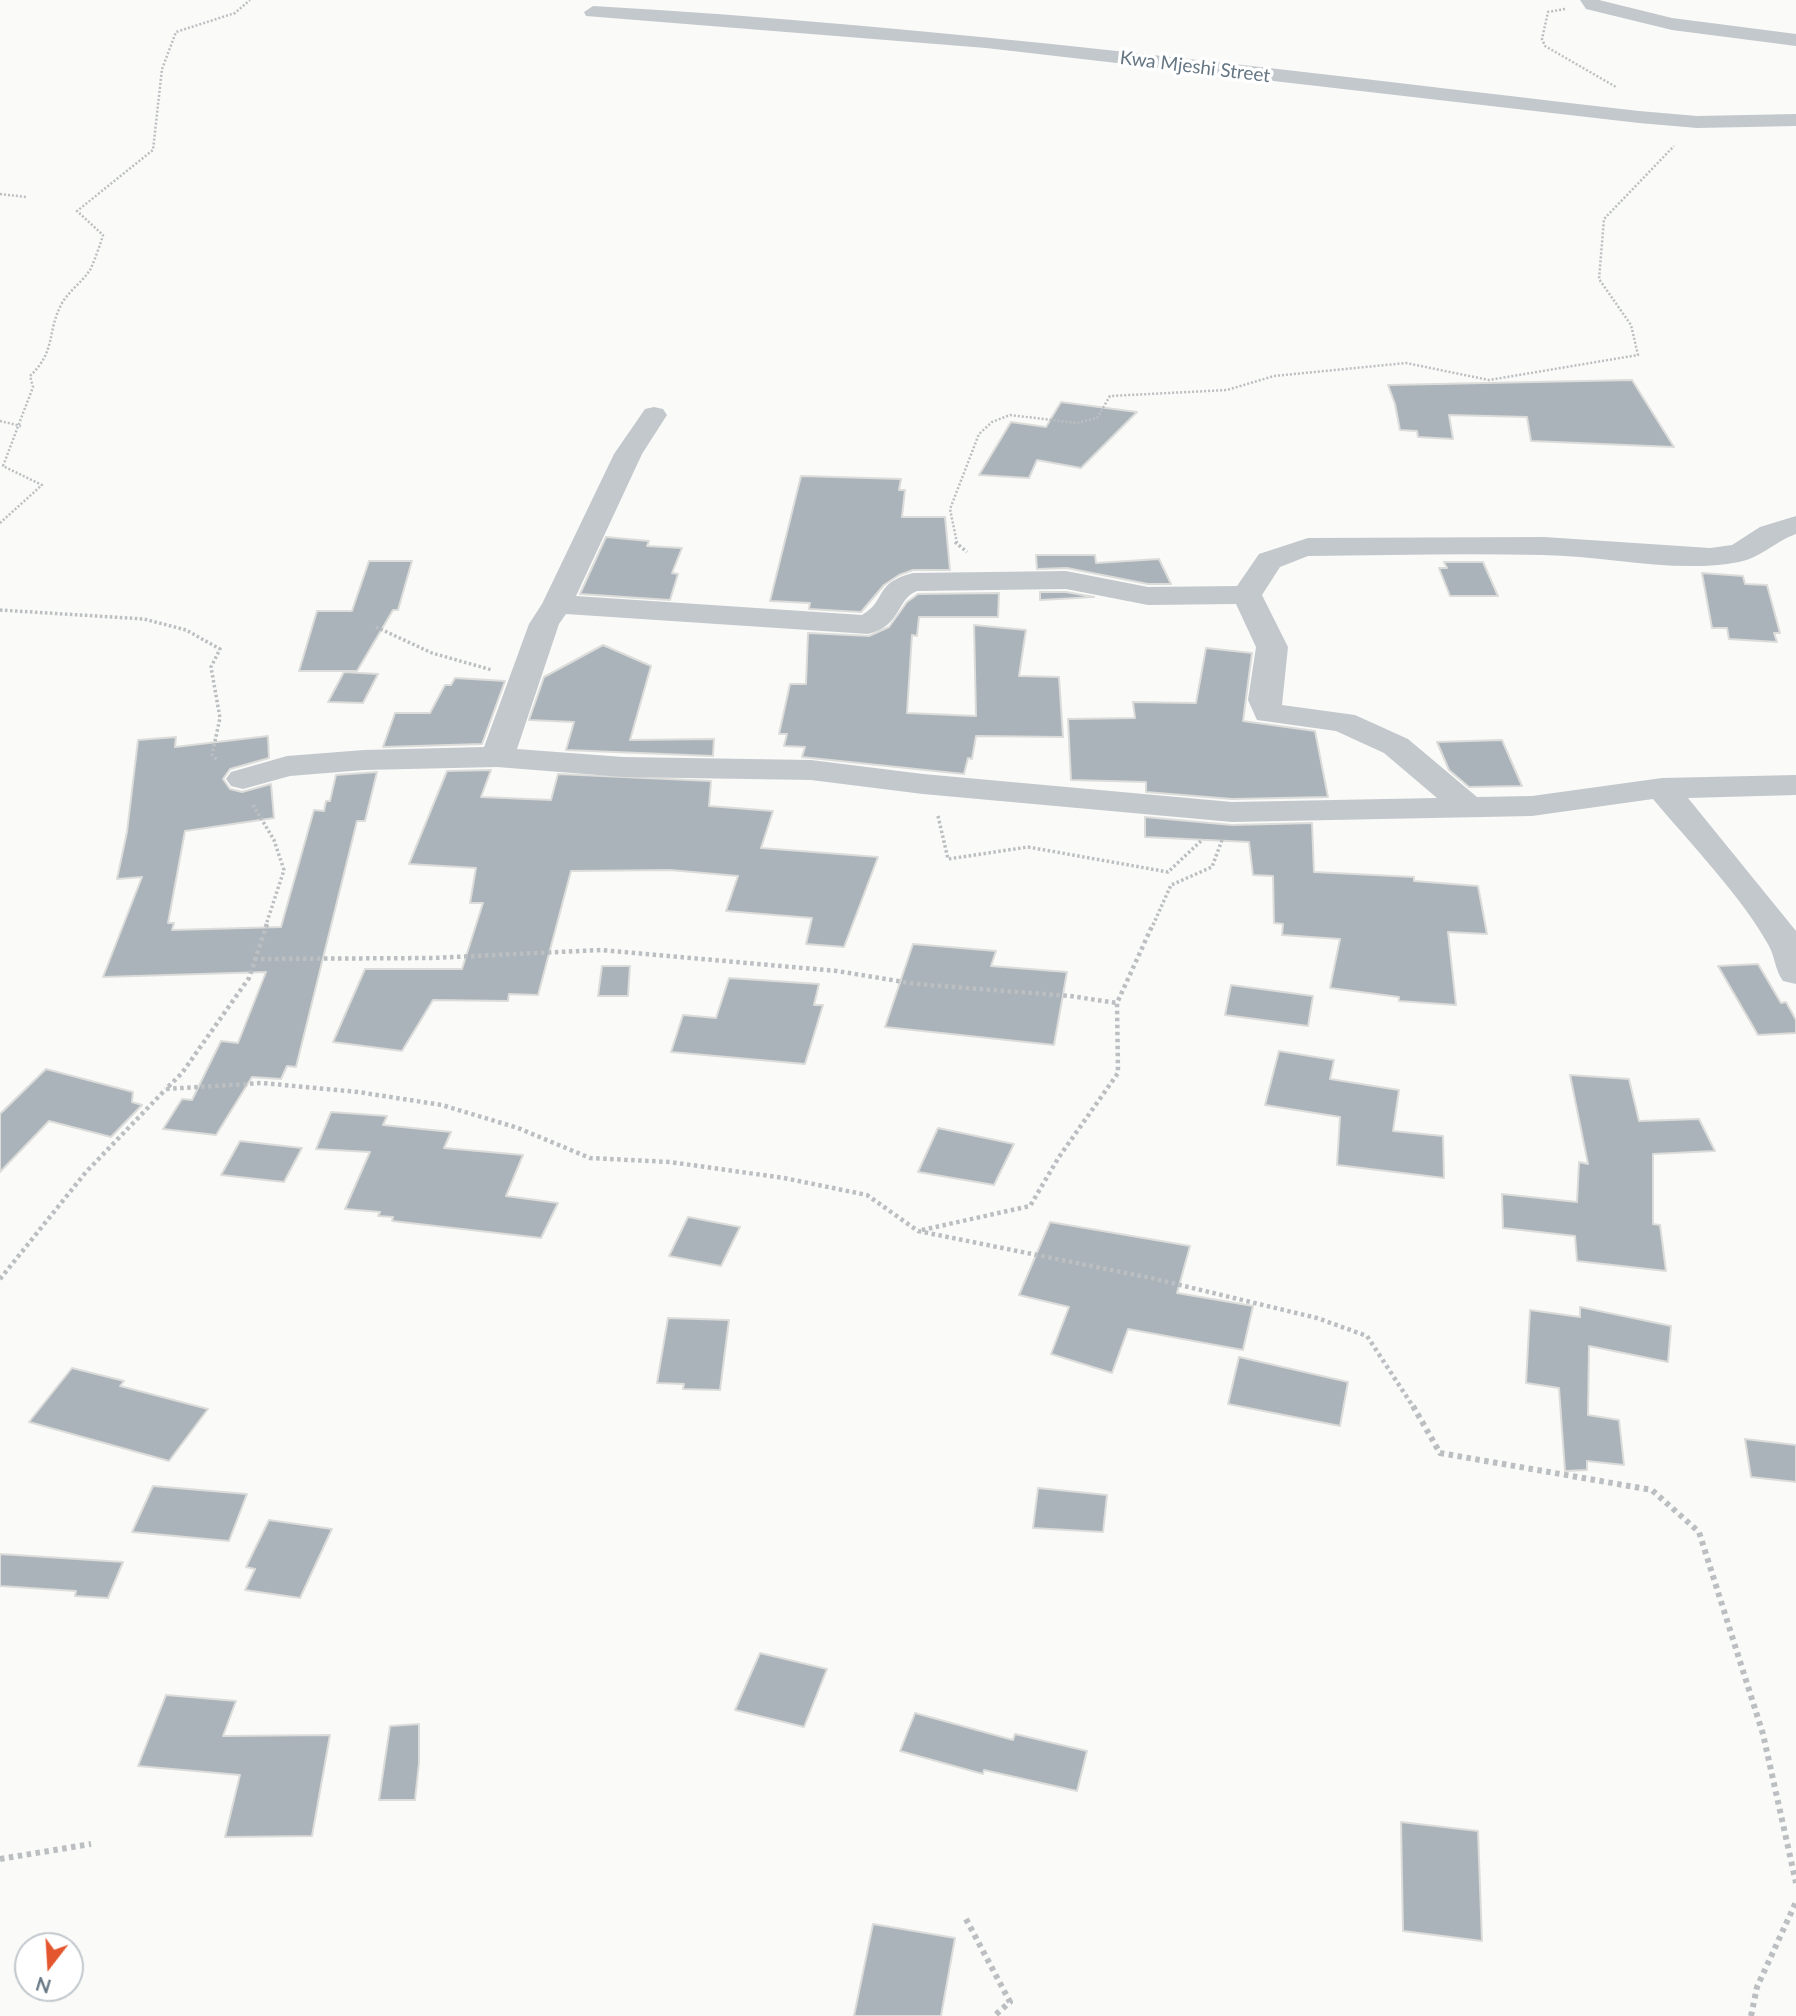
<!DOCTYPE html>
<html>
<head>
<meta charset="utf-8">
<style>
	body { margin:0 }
	#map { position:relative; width:1796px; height:2016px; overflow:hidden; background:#fafaf8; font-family:Lato,sans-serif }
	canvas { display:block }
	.north { position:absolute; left:14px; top:1932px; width:70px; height:70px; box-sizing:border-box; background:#fff; border:2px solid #c1c8cd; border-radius:50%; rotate:197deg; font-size:19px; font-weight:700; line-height:28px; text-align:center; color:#657683 }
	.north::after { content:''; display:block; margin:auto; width:24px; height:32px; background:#e4572e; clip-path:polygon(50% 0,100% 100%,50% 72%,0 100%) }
</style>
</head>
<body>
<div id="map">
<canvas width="1796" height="2016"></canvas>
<div class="north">N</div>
</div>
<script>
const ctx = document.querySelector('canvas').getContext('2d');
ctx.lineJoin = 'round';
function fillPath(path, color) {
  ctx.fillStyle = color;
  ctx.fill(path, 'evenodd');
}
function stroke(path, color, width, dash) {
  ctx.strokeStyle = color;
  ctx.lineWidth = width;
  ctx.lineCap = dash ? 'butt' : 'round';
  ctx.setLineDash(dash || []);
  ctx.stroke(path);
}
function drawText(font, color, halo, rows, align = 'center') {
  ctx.font = font + ' Lato,sans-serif';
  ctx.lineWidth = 7;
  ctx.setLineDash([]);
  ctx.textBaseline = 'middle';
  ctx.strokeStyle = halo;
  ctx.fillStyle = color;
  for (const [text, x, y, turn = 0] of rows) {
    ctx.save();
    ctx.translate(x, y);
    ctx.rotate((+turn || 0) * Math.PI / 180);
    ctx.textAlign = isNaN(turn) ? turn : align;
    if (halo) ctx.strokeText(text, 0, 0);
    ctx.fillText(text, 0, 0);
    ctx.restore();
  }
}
const building = new Path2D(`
	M 1632,380 L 1674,447 L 1531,441 L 1527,417 L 1449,415 L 1453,439 L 1418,437 L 1417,431 L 1400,430 L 1395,404 L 1388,385 Z
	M 1061,402 L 1137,412 L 1081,468 L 1037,460 L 1029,478 L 979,475 L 1011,422 L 1046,427 Z
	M 801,476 L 901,479 L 899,490 L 905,490 L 902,517 L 945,517 L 950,570 L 913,570 L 899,575 L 884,585 L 861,612 L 809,609 L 810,603 L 770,601 Z
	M 606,537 L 649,541 L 647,546 L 682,548 L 672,573 L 678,574 L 670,600 L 580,594 Z
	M 1036,555 L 1095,555 L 1096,563 L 1159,559 L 1171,584 L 1148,584 L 1067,568 L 1037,569 Z
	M 369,561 L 412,561 L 398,610 L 393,610 L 357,671 L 299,671 L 317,611 L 352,611 Z
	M 1444,562 L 1483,562 L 1498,596 L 1450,596 L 1439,568 L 1447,568 Z
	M 1702,573 L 1743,576 L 1745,584 L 1767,585 L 1780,633 L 1774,633 L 1777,642 L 1729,639 L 1727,628 L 1712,628 Z
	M 1040,592 L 1066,592 L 1094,597 L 1040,600 Z
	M 999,593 L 998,617 L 919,617 L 917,636 L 912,635 L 907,713 L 976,716 L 974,625 L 1026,630 L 1019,676 L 1059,677 L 1063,737 L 976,736 L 972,759 L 968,758 L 964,774 L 802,757 L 805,747 L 784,746 L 787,734 L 779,734 L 790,684 L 806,684 L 808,633 L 869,636 L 889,627 L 907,602 L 918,594 Z
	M 603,645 L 651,666 L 630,740 L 714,739 L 713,756 L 566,750 L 574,722 L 529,720 L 544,677 Z
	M 1206,648 L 1252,653 L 1243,721 L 1315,731 L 1328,797 L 1232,799 L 1146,792 L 1146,782 L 1071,780 L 1068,719 L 1135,718 L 1133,702 L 1196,703 Z
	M 344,672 L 378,674 L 363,703 L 328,702 Z
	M 455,678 L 505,681 L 482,744 L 383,747 L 395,713 L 430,713 L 445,685 L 451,685 Z
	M 268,736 L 269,758 L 230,769 L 223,779 L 230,789 L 242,792 L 271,784 L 274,818 L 185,831 L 168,923 L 174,923 L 172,930 L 281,927 L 314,810 L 324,811 L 326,801 L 330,801 L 336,775 L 377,772 L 365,821 L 357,821 L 296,1067 L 287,1066 L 281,1079 L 252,1077 L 216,1135 L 163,1129 L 182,1099 L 192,1100 L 221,1041 L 238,1043 L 266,972 L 103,977 L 142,877 L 117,879 L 127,832 L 138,740 L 176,737 L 175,747 Z
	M 1502,740 L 1522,786 L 1469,787 L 1449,770 L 1437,742 Z
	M 491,770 L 481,797 L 551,800 L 558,774 L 711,781 L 709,806 L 773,811 L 761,848 L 878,857 L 844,947 L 806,944 L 812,918 L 726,911 L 738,876 L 670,870 L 571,871 L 538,995 L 509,994 L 508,1001 L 433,1000 L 402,1051 L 333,1042 L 365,969 L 462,969 L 483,903 L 470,903 L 476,868 L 409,864 L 447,771 Z
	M 1145,817 L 1232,825 L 1312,823 L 1314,872 L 1414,877 L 1414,881 L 1478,886 L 1487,934 L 1448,932 L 1456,1005 L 1399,1001 L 1399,997 L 1330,988 L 1340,939 L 1282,935 L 1283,924 L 1274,923 L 1273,876 L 1253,875 L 1249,842 L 1145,837 Z
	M 913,944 L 996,951 L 991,966 L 1067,972 L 1054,1045 L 885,1027 Z
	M 1758,964 L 1781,1003 L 1786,1002 L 1796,1020 L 1796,1033 L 1758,1035 L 1718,966 Z
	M 602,966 L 630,966 L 628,996 L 598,996 Z
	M 729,978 L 819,984 L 814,1005 L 823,1005 L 805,1064 L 671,1052 L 683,1015 L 716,1018 Z
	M 1231,985 L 1313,996 L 1308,1026 L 1225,1015 Z
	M 1279,1051 L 1334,1060 L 1330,1079 L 1399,1090 L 1393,1131 L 1443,1136 L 1444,1178 L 1337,1165 L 1340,1117 L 1265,1105 Z
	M 46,1069 L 133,1092 L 132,1102 L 142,1105 L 111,1137 L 49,1121 L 0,1172 L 0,1114 Z
	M 1570,1075 L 1629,1079 L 1639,1121 L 1699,1119 L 1715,1151 L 1653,1154 L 1653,1224 L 1660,1225 L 1666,1271 L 1577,1261 L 1575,1236 L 1503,1228 L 1502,1194 L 1577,1202 L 1579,1162 L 1588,1164 Z
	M 331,1112 L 387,1116 L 383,1125 L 451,1132 L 444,1148 L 523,1155 L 506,1196 L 558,1203 L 541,1238 L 392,1221 L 393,1217 L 378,1216 L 380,1212 L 345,1209 L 370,1152 L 316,1149 Z
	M 938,1128 L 1014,1144 L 994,1185 L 918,1172 Z
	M 240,1141 L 302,1148 L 284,1182 L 221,1175 Z
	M 688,1217 L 740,1227 L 721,1266 L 669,1256 Z
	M 1050,1222 L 1190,1246 L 1177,1293 L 1253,1306 L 1243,1350 L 1128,1329 L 1112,1373 L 1051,1354 L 1069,1307 L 1019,1295 Z
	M 1580,1307 L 1671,1326 L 1668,1362 L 1589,1346 L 1588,1415 L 1619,1420 L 1624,1465 L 1587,1461 L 1587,1470 L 1565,1471 L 1559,1388 L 1526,1383 L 1530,1310 L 1580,1317 Z
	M 668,1318 L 729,1320 L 720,1390 L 683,1389 L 684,1384 L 657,1383 Z
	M 1239,1357 L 1348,1382 L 1340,1426 L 1228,1404 Z
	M 72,1368 L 124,1381 L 120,1386 L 208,1409 L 169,1461 L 29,1422 Z
	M 1745,1439 L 1796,1445 L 1796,1482 L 1751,1477 Z
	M 153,1486 L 247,1494 L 229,1541 L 132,1532 Z
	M 1038,1488 L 1107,1495 L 1103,1532 L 1033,1528 Z
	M 269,1520 L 332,1529 L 300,1598 L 245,1590 L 255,1569 L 246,1567 Z
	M 0,1554 L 123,1562 L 108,1598 L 75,1596 L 76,1591 L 0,1586 Z
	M 760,1653 L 827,1669 L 804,1727 L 735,1710 Z
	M 166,1695 L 236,1701 L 223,1736 L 330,1735 L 312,1836 L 225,1837 L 240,1775 L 138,1766 Z
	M 915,1713 L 1013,1740 L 1015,1734 L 1087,1751 L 1077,1791 L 984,1770 L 983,1774 L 900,1751 Z
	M 419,1724 L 419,1763 L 415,1800 L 379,1800 L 390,1726 Z
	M 1401,1822 L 1478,1831 L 1482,1941 L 1403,1931 Z
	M 873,1924 L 955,1938 L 941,2016 L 854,2016 Z`);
fillPath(building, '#aab3b9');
stroke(building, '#dcdcda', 2);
stroke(new Path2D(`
	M 1565,9 L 1548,12 L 1542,39 L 1545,46 L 1616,87
	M 0,194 L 26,197
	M 0,421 L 21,426
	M 0,523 L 42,485 L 3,466 L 33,387 L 30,376 C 57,350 46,333 62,303 C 70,290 82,282 90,270 C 92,267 102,240 103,235 L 77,211 L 153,150 L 162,69 L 176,32 L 235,13 L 250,0
	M 957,543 L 950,509 L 979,434 L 992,422 L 1010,415 L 1077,423 L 1097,418 L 1110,396 L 1227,390 L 1274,376 L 1406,363 L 1489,380 L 1638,355 L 1631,325 L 1599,279 L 1604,219 L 1674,146`), '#bbbfc2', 2.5, [2, 2]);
stroke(new Path2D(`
	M 955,542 L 967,552
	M 0,610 L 144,619 L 186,630 L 220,649 L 211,667 L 220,718 L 212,755 L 217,760
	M 376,627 L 432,653 L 492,670
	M 253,805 L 274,840 L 284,870 L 266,925
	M 938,816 L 948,859 L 1028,847 L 1168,872 L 1203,839
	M 1153,925 L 1171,885 L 1212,867 L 1222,840`), '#bbbfc2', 3.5, [2.5, 2.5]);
stroke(new Path2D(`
	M 267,924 L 249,978 L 182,1073 L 166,1089 L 262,1083 L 358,1092 L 442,1105 L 518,1128 L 590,1158 L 670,1162 L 784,1178 L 867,1195 L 918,1231 L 1151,1278 L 1317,1318 L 1367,1336 L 1414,1408
	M 254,959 L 432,958 L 601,950 L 837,971 L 916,984 L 1070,996 L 1117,1003
	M 922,1230 L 1030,1206 L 1059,1157 L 1118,1073 L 1117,1003 L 1153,924
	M 0,1279 L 86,1172 L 166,1089`), '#bbbfc2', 4.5, [3.5, 3.5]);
stroke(new Path2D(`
	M 1413,1406 L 1440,1453 L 1652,1490 L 1699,1532 L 1763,1734 L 1796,1883
	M 0,1859 L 91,1844
	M 966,1919 L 1010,2002 L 994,2016
	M 1751,2016 L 1757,1987 L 1796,1902`), '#bbbfc2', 6, [4.5, 4.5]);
fillPath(new Path2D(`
	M 1580,0 L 1599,0 L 1672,18 L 1796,34 L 1796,46 L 1672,30 L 1586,9 Z
	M 593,6 C 943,26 1291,71 1639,111 L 1697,116 L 1796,114 L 1796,126 L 1697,128 L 1639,123 L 986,48 L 586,16 L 584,12 Z
	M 654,407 L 663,409 L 667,415 L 642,454 L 576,596 L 862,615 C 887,601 873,583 913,573 L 1066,571 L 1148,587 L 1237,586 L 1259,554 L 1308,538 L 1544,537 L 1710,548 L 1732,545 L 1760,527 L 1796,516 L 1796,534 C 1776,541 1760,558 1739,562 C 1676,574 1607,556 1543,555 C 1465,553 1386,555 1308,556 L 1280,567 L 1262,595 L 1288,647 L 1282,705 L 1355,715 L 1408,739 L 1477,797 L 1532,796 L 1662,778 L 1796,775 L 1796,795 L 1688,798 L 1796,931 L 1796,984 L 1783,981 C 1775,970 1775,957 1769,946 C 1743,898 1689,842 1653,799 L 1532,816 L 1232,822 L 923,794 L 811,780 L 623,777 L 497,767 L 364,770 L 290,776 L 243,789 L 231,786 L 226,779 L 231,772 L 287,756 L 364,750 L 484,747 L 529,624 L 542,604 L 614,454 L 645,409 ZM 1066,589 L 1148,605 L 1236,604 L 1256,647 L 1248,700 L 1257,720 L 1336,731 L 1384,753 L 1437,798 L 1232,802 L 923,774 L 811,760 L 623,757 L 517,749 L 559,624 L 566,614 L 868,634 C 902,626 896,599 917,591 Z`), '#c3c8cc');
drawText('19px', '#657683', '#fff', [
	["Kwa Mjeshi Street",1195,67,7]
]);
</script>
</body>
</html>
